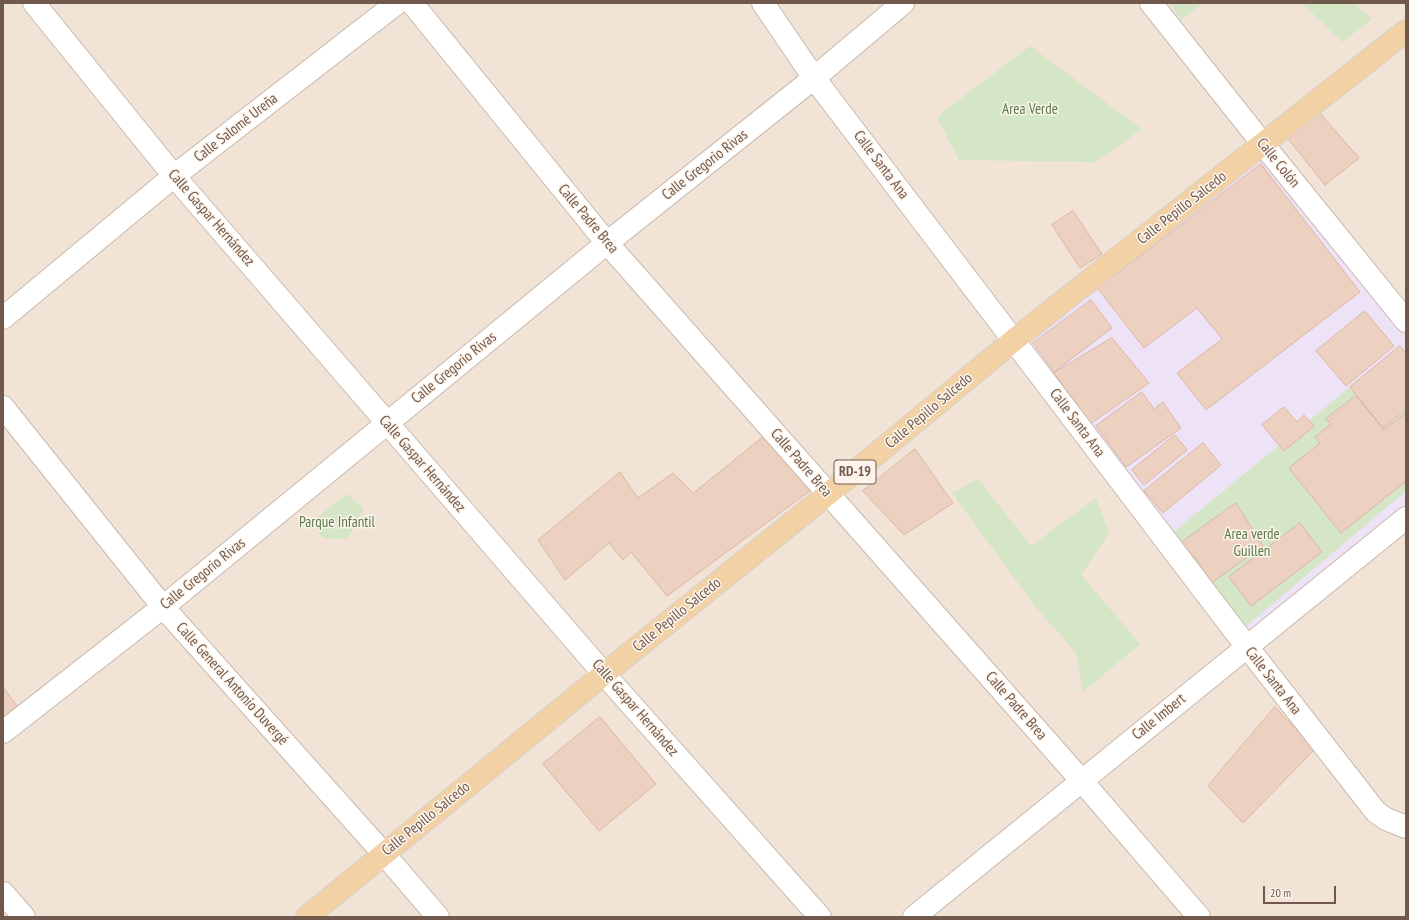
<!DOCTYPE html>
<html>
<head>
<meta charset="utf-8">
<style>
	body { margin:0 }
	#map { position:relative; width:1409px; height:920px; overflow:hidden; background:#faf1e6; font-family:"PT Sans Narrow",sans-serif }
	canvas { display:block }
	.frame { position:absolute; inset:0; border:4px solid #70584d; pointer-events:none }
	.scale { position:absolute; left:1263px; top:886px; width:73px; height:18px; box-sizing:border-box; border:2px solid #70584d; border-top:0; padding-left:5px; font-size:12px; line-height:14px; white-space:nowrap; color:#70584d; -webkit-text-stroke:3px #fdf5ec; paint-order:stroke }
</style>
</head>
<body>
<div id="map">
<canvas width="1409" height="920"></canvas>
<div class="frame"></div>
<div class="scale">20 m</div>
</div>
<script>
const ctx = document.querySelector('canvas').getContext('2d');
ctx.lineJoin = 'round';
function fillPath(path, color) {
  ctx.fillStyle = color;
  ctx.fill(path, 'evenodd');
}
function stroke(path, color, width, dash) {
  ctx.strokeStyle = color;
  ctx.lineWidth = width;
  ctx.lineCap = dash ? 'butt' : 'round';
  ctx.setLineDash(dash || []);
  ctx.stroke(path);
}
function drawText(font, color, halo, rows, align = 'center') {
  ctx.font = font + ' "PT Sans Narrow",sans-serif';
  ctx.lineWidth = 3;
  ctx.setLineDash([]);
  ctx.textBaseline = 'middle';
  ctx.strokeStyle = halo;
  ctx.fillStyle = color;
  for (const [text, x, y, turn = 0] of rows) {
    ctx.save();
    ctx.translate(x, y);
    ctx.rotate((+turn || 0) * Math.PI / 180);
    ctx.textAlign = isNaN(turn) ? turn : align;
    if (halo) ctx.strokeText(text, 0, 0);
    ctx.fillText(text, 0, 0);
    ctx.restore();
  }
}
fillPath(new Path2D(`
	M 3,3 L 1406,3 L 1406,917 L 3,917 Z`), '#f1e3d5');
fillPath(new Path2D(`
	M 1261,156 L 1406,339 L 1406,503 L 1247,635 L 1029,342 Z`), '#eee3f6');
fillPath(new Path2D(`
	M 1170,3 L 1203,3 L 1181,20 Z
	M 1302,3 L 1354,3 L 1372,19 L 1342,42 Z
	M 1030,46 L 1142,129 L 1095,162 L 959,160 L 937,117 Z
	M 1400,346 L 1406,354 L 1406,491 L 1238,633 L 1171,534 Z
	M 978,479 L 1031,546 L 1096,498 L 1109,533 L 1081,575 L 1140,644 L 1083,692 L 1076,653 L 1035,606 L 952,493 Z
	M 347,494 L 364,509 L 347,539 L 324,539 L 311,522 Z`), '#d4e6c6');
const building = new Path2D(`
	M 1318,111 L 1359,158 L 1325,185 L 1286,136 Z
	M 1261,164 L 1360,292 L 1206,410 L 1177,373 L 1222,339 L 1197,308 L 1144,348 L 1098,289 Z
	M 1073,211 L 1102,254 L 1080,268 L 1052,225 Z
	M 1091,300 L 1112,328 L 1054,372 L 1033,343 Z
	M 1365,311 L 1394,346 L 1346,386 L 1316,351 Z
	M 1112,338 L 1149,383 L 1090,424 L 1054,373 Z
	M 1400,346 L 1406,353 L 1406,410 L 1383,428 L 1350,387 Z
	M 1142,392 L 1154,409 L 1163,402 L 1181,428 L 1126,467 L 1096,426 Z
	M 1356,396 L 1384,430 L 1406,413 L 1406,481 L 1341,533 L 1289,468 L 1320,443 L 1315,437 L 1331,424 L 1326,419 Z
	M 1284,407 L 1297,422 L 1304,415 L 1314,426 L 1284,451 L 1262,425 Z
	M 767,434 L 811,490 L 667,596 L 631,552 L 623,560 L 609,543 L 565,580 L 538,540 L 620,472 L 638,498 L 673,473 L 693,493 Z
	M 1175,435 L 1187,450 L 1144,485 L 1132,470 Z
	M 1203,443 L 1221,465 L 1163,513 L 1144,491 Z
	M 915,449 L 953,503 L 904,535 L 863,491 Z
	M 1236,503 L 1263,546 L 1210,584 L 1198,561 L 1181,543 Z
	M 1300,523 L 1322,552 L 1251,606 L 1229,577 Z
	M 3,687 L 17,706 L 3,718 Z
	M 1275,707 L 1315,749 L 1243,823 L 1208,786 Z
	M 600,717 L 656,784 L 599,831 L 543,764 Z`);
fillPath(building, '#ecd0c0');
stroke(building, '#ddb6a3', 1);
const minor = new Path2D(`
	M 34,3 L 174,176 L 604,674 L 820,917
	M 412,3 L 607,243 L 1081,780 L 1199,917
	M 763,3 L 814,78 L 1234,630 L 1376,812 L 1386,819 L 1406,827
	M 1151,3 L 1262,143 L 1406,321
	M 3,318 L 174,176 L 397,3
	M 3,407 L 163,607 L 384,854 L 438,917
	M 3,732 L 163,607 L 607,243 L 814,78 L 903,3
	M 3,893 L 24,917
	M 914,917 L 1406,518`);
const major = new Path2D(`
	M 307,917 L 604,674 L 828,494 L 1014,340 L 1406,31`);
stroke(minor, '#cab9ad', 24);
stroke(major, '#d7d0cd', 24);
stroke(minor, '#fff', 22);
stroke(major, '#f2d2a5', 22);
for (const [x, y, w] of [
	[855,472,42]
]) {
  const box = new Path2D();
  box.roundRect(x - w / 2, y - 12, w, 24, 3);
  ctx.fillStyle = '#fdf5ec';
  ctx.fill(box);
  stroke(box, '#70584d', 1);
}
drawText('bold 14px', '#70584d', null, [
	["RD-19",855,472]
]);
drawText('15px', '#5a7a4a', '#fdf5ec', [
	["Area Verde",1030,110],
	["Parque Infantil",337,523],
	["Area verde",1252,535],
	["Guillen",1252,552]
]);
drawText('15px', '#70584d', '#fdf5ec', [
	["Calle Salomé Ureña",236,128,-38],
	["Calle Colón",1278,163,51],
	["Calle Gregorio Rivas",705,165,-38],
	["Calle Santa Ana",881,165,53],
	["Calle Pepillo Salcedo",1182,208,-38],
	["Calle Gaspar Hernández",211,218,49],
	["Calle Padre Brea",588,219,50],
	["Calle Gregorio Rivas",454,368,-39],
	["Calle Pepillo Salcedo",929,411,-40],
	["Calle Santa Ana",1077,423,53],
	["Calle Padre Brea",801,463,49],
	["Calle Gaspar Hernández",422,464,49],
	["Calle Gregorio Rivas",203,574,-39],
	["Calle Pepillo Salcedo",677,615,-39],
	["Calle Santa Ana",1273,681,52],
	["Calle General Antonio Duvergé",232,684,48],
	["Calle Padre Brea",1016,706,49],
	["Calle Gaspar Hernández",635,708,49],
	["Calle Imbert",1159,717,-39],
	["Calle Pepillo Salcedo",426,819,-39]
]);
</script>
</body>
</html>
